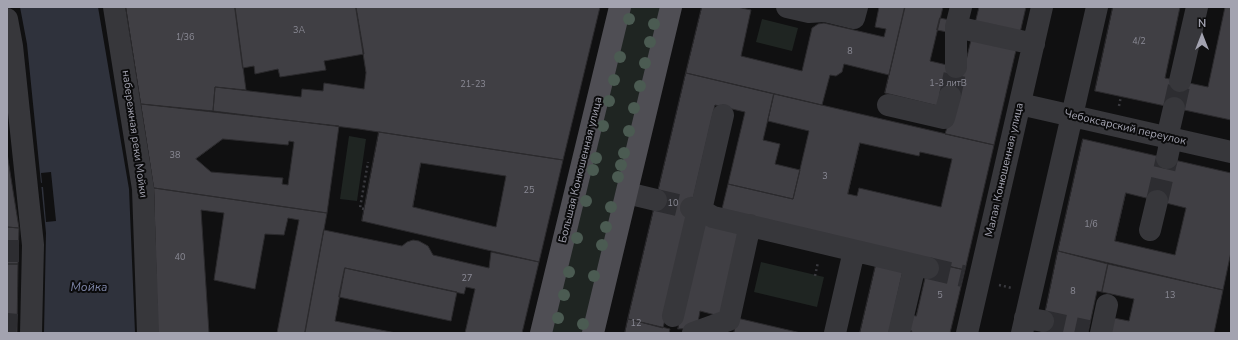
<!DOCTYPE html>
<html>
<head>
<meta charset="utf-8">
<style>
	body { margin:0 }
	#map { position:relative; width:1238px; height:340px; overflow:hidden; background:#101011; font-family:"Nunito Sans",sans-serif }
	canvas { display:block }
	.frame { position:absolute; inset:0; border:8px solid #a3a3b0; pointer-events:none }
	.north { position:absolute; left:1182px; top:16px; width:40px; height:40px; -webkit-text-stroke:3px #0b0b0c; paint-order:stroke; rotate:0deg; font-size:11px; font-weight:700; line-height:16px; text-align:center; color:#a3a3b0 }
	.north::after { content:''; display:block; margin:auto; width:14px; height:18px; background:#a3a3b0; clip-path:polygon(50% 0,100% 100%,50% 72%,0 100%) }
</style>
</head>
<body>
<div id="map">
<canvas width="1238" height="340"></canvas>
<div class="frame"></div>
<div class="north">N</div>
</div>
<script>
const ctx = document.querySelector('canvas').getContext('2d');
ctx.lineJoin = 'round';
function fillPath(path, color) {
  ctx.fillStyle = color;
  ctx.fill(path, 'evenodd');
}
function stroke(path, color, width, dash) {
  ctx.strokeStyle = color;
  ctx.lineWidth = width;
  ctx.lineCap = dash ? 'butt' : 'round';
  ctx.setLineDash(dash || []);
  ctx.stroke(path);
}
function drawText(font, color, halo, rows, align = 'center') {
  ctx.font = font + ' "Nunito Sans",sans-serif';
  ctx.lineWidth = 4;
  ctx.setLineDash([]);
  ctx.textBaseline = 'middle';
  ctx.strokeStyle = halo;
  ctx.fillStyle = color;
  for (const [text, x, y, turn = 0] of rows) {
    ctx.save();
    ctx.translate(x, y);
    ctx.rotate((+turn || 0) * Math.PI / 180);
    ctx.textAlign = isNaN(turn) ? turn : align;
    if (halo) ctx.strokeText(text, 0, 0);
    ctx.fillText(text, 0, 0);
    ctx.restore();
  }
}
fillPath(new Path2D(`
	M 628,7 L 661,7 L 583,333 L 551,333 Z
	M 762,19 L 798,28 L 792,51 L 756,42 Z
	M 349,136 L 366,139 L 357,201 L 340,199 Z
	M 761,262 L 824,277 L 817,307 L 754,292 Z`), '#1f2522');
fillPath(new Path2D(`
	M 20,7 L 98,7 L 129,189 L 135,333 L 44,333 L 46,233 L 27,44 Z`), '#2f323c');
fillPath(new Path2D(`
	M 51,172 L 56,221 L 46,222 L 43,187 L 41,187 L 42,201 L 40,201 L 38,182 L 42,183 L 41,173 Z`), '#101011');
const building = new Path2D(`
	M 126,7 L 235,7 L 246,90 L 215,87 L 213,111 L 141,104 Z
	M 235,7 L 356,7 L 364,54 L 324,61 L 326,70 L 280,77 L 278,69 L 255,74 L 254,66 L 243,68 Z
	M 356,7 L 600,7 L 563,160 L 359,129 L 213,111 L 215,87 L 301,97 L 302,89 L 323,91 L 324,83 L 364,89 L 366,73 Z
	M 702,7 L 737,7 L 751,10 L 741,56 L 802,71 L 812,28 L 818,24 L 824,23 L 884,37 L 886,29 L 875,27 L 879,7 L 905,7 L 889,75 L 844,64 L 842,72 L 836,76 L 830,75 L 822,105 L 686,73 Z
	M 905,7 L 943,7 L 930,61 L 964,69 L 979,7 L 1026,7 L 994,145 L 945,134 L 949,121 L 938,106 L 885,93 Z
	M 1113,7 L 1180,7 L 1165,78 L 1208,87 L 1225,7 L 1231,7 L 1231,120 L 1095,91 Z
	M 940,18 L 975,25 L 972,37 L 937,30 Z
	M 686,73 L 774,94 L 763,140 L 780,144 L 775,164 L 800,170 L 793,199 L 728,184 L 745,112 L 715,105 L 663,328 L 628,319 Z
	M 774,94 L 994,145 L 965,270 L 721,213 L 728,184 L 793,199 L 809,131 L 768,121 ZM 860,143 L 919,156 L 920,152 L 952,159 L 941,207 L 859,188 L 857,196 L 848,194 Z
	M 141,104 L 339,126 L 327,213 L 154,188 ZM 223,139 L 288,145 L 289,141 L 294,142 L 288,185 L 282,184 L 283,178 L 211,172 L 196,159 Z
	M 379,132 L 563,160 L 539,262 L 362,221 ZM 421,163 L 506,176 L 496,227 L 413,207 Z
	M 1083,139 L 1231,173 L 1231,252 L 1223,290 L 1058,251 ZM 1126,193 L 1186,208 L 1175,255 L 1115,241 Z
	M 7,153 L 14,197 L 19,228 L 7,227 Z
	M 154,188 L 327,213 L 305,333 L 277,333 L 299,220 L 288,218 L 284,235 L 265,234 L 255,289 L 214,280 L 224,213 L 201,210 L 209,333 L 158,333 Z
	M 704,219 L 743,228 L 723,317 L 700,311 L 697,328 L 678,329 Z
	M 7,227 L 19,228 L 18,264 L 7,264 Z
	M 324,230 L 402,246 L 407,242 L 413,240 L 419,241 L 428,246 L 433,255 L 489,268 L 491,252 L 539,262 L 522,333 L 465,333 L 475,289 L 466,287 L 464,294 L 345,268 L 335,321 L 396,333 L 305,333 Z
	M 1058,251 L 1108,264 L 1102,292 L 1097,291 L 1088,333 L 1041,333 Z
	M 877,260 L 904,266 L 889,333 L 860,333 Z
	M 929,262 L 965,270 L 950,333 L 911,333 L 912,331 L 908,330 L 912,315 L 916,316 Z
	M 7,264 L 18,264 L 17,333 L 7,333 Z
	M 1108,264 L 1223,290 L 1214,333 L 1111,333 L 1114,318 L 1129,321 L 1134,299 L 1102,292 Z
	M 345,268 L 457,292 L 451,321 L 339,297 Z
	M 737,318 L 801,333 L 734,333 Z
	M 628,319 L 670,329 L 669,333 L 625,333 Z`);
fillPath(building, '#403f44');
stroke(building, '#2b2a2d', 1);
stroke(new Path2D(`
	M 950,96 L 956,67
	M 1174,108 L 1180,81
	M 656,200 L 691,208
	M 1157,201 L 1167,158
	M 7,251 L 19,251
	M 928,268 L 963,276
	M 1043,321 L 1088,331
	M 7,324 L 17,325`), '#2d2d31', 22, [22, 11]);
stroke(new Path2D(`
	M 1119,106 L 1121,96
	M 364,209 L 360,208 L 368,162
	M 815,276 L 818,262
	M 999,285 L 1012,288`), '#3a3a3f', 2.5, [2, 3]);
stroke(new Path2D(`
	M 114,7 L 143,189 L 148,333
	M 787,7 L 809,12 L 825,11 L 854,18 L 857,7
	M 7,19 L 12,46 L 33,245 L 31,333
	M 956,27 L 1034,44
	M 956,67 L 956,27 L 961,7
	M 1180,81 L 1197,7
	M 1020,104 L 1231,152
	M 888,105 L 944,118 L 950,96
	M 1167,138 L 1174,108
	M 1167,158 L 1171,139
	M 627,193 L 656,200
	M 691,208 L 701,210 L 713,217 L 928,268
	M 701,210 L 723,115
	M 1150,230 L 1157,201
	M 673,316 L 698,210
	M 1025,318 L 1043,321
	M 693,333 L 729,320 L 750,225
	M 835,333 L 854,251
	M 899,333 L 915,265
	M 967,333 L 1042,7
	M 1022,333 L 1097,7
	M 1101,333 L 1107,305`), '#37373b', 22);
stroke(new Path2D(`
	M 541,333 L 620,7
	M 593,333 L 671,7`), '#4f4e54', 22);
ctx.fillStyle = '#4b5b52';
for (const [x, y] of [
	[629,19],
	[654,24],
	[650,42],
	[620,57],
	[645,63],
	[614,80],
	[640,86],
	[609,101],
	[634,108],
	[603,126],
	[629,131],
	[624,153],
	[596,158],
	[621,165],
	[593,170],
	[618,177],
	[586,201],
	[611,207],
	[606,227],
	[577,238],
	[602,245],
	[569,272],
	[594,276],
	[564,295],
	[558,318],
	[583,324]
]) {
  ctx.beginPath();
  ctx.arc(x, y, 6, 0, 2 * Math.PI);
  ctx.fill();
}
drawText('9px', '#8a8a95', null, [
	["3А",299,31],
	["1/36",185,38],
	["4/2",1139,42],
	["8",850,52],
	["1-3 литВ",948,84],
	["21-23",473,85],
	["38",175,156],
	["3",825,177],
	["25",529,191],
	["10",673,204],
	["1/6",1091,225],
	["40",180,258],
	["27",467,279],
	["8",1073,292],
	["5",940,296],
	["13",1170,296],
	["12",636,324]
]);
drawText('11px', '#a3a3b0', '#0b0b0c', [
	["Чебоксарский переулок",1125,128,13],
	["набережная реки Мойки",134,134,82],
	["Большая Конюшенная улица",581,170,-76],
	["Малая Конюшенная улица",1005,170,-77]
]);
drawText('italic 12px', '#7e86a8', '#0b0b0c', [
	["Мойка",89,288]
]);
</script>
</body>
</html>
